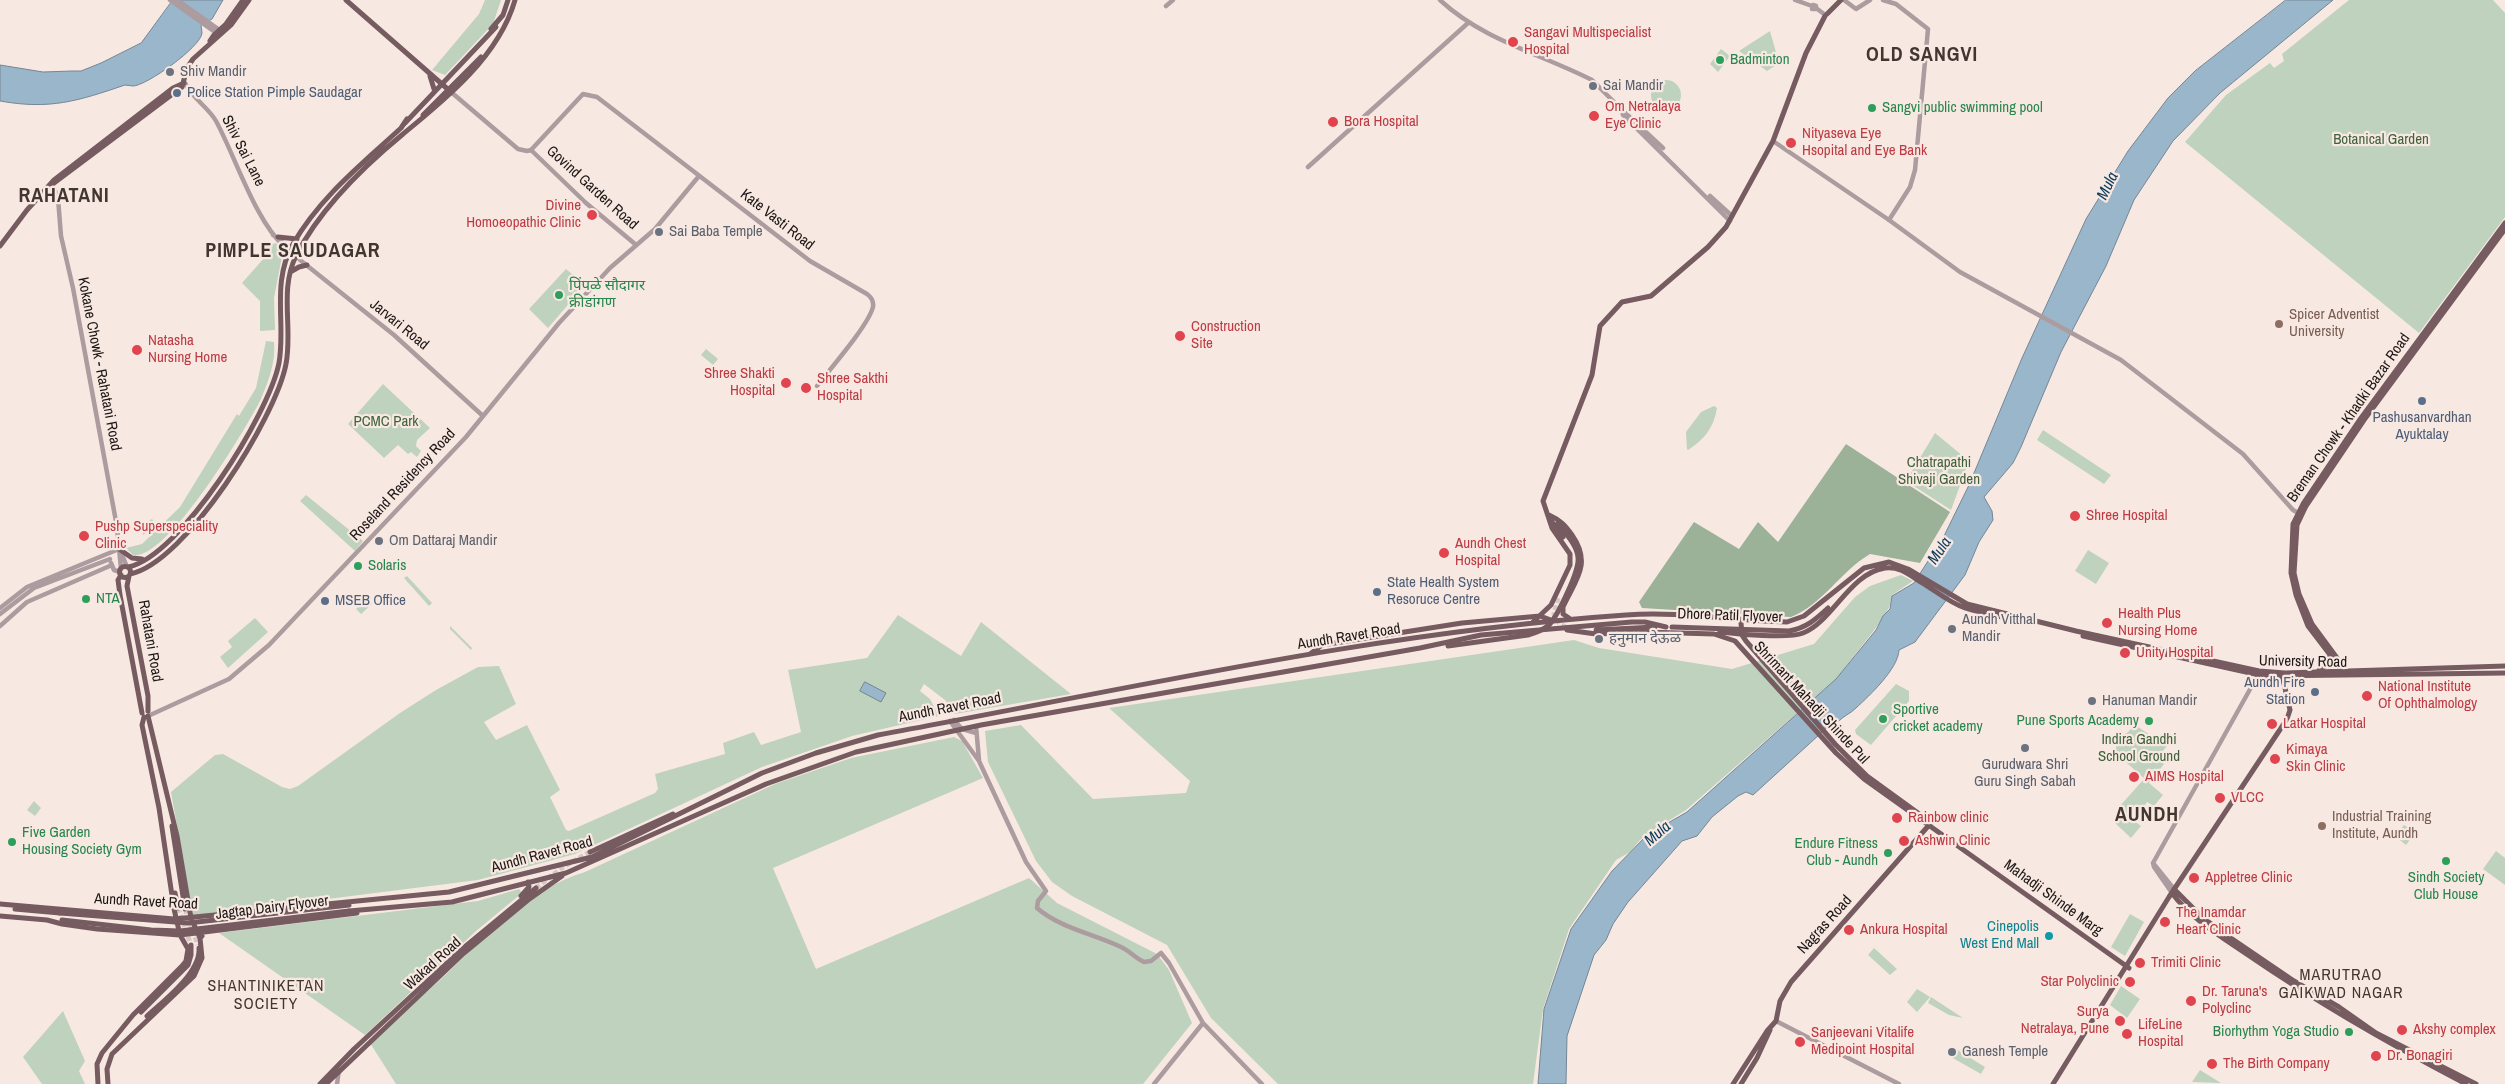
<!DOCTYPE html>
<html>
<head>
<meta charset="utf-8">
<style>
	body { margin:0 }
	canvas { display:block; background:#f8e8e2 }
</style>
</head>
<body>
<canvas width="2505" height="1084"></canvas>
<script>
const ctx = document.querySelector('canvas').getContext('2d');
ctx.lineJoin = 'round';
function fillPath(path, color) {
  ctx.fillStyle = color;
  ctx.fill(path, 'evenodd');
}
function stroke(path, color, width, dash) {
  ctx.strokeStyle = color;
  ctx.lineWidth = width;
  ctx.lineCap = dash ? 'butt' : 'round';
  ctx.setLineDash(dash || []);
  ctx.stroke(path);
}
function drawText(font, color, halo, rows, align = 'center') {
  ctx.font = font + ' "Archivo Narrow","Noto Sans Devanagari",sans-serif';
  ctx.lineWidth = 4.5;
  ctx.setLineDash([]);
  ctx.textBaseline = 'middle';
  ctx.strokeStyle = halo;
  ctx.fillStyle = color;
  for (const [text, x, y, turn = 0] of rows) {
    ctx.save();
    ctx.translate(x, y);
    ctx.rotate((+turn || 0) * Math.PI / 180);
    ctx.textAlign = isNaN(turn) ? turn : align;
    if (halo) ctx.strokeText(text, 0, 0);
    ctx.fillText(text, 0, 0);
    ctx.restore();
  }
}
fillPath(new Path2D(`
	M 485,0 L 501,0 L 493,24 L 445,75 L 432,70 L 479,14 Z
	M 2349,0 L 2493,0 L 2505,13 L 2505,217 L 2419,333 L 2185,142 L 2226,95 L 2270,63 L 2274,68 L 2284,61 L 2282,54 Z
	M 1770,31 L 1779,63 L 1767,71 L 1739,51 Z
	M 1721,49 L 1730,56 L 1718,72 L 1710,64 Z
	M1651 95a15 15 0 1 1 30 0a15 15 0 1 1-30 0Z
	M 276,243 L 283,251 L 274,298 L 275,330 L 260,331 L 260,301 L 242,283 L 265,257 L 266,258 L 272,244 Z
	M 566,269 L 585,285 L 548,328 L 529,309 Z
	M 266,341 L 274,342 C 276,362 268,383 260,401 C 245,430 167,561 133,555 L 126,548 L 142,544 L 180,507 L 237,414 L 239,416 L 256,388 Z
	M 706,349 L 718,359 L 713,365 L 701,355 Z
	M 383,384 L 430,428 L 417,440 L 416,446 L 421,451 L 417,457 L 411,452 L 408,454 L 398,445 L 384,458 L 348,424 Z
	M 1714,406 L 1717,408 C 1714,427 1705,439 1688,450 L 1687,449 L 1686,432 L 1701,412 Z
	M 2043,430 L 2111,475 L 2104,484 L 2037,440 Z
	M 1935,433 L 1969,461 L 1951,510 L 1906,481 Z
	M 306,495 L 363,541 L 355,551 L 300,501 Z
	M 152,519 L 157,526 L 143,535 L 142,525 Z
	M 2088,550 L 2109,563 L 2096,584 L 2075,571 Z
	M 1901,575 L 1913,581 L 1892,595 L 1889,608 L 1875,629 L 1836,679 L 1686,810 L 1652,831 L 1640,840 L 1630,852 L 1616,860 L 1569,929 L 1543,1009 L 1533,1084 L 1278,1084 L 1211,1018 L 1167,945 L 1072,896 L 1052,882 L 1036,861 L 988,762 L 985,731 L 1021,725 L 1093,799 L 1186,793 L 1190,781 L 1109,708 L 1574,640 L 1599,648 L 1732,669 L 1814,644 L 1855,597 L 1870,586 Z
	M 407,576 L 432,603 L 429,606 L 404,578 Z
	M 367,599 L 372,604 L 361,614 L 356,609 Z
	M 898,615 L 961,656 L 981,622 L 1071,694 L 955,714 L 945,700 L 924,684 L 920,691 L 930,699 L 939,716 L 852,736 L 762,767 L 575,854 L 478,880 L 193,916 L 171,792 L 215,755 L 223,754 L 282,787 L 290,789 L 298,786 L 400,713 L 436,690 L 478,667 L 499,666 L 516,704 L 484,722 L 496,740 L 527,725 L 560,790 L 550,797 L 566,830 L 569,831 L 655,793 L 658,789 L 655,774 L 725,754 L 723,743 L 754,732 L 761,745 L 801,732 L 788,670 L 867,658 Z
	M 255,618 L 268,632 L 228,668 L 220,657 L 232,647 L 228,641 Z
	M 450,626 L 472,648 L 471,650 L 450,629 Z
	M 1896,684 L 1909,691 L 1909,701 L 1871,745 L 1856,734 L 1855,730 Z
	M 2135,725 L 2167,746 L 2158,757 L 2164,764 L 2149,783 L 2163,795 L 2154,806 L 2147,802 L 2134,821 L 2141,826 L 2131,838 L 2115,823 L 2125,813 L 2119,807 L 2144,779 L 2146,780 L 2118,755 L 2115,750 L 2120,735 L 2127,733 Z
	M 954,737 L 962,741 L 983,778 L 773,868 L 816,969 L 1029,878 L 1057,903 L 1157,954 L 1169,970 L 1192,1023 L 1143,1084 L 396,1084 L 370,1043 C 393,1022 417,1000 441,979 C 483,939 528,889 585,872 L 775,784 L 851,758 Z
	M 34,801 L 41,808 L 35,816 L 27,810 Z
	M 2404,825 L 2415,833 L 2406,845 L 2395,836 Z
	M 2496,851 L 2505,858 L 2505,885 L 2483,869 Z
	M 519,889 L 522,893 L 476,931 L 365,1035 L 219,933 L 478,901 Z
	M 2130,914 L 2144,922 L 2125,956 L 2111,947 Z
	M 1874,948 L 1897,969 L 1890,975 L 1868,955 Z
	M 2121,986 L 2140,999 L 2127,1018 L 2110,1005 Z
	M 1917,989 L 1930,997 L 1917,1012 L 1907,1002 Z
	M 1931,997 L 1963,1018 L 1949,1015 L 1928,1003 Z
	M 63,1011 L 85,1061 L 79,1071 L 85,1084 L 42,1084 L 23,1057 Z
	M 1956,1049 L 1985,1067 L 1981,1074 L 1951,1057 Z
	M 2200,1070 L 2221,1083 L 2192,1082 Z`), '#bfd2bd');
fillPath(new Path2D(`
	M 1846,444 L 1950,512 L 1920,563 L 1870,554 C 1841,571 1822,605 1791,617 L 1642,608 L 1639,602 L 1694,522 L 1739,549 L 1758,522 L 1778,542 Z`), '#9bb198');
const water = new Path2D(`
	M 173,0 L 223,0 L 212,19 L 201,25 C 201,28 202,30 202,33 C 201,47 146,86 133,86 C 130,86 128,85 125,85 C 78,101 50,110 0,101 L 0,65 L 43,72 L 72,71 L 81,71 L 101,63 L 141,43 Z
	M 2286,0 L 2333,0 L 2220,93 L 2173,141 L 2134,200 L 2106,266 L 2061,352 L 2021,447 L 2013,463 L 1984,497 L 1992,511 L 1993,520 L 1979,542 L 1965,575 L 1915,642 L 1899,650 C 1898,669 1870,695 1856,708 C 1850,714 1843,716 1838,722 L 1831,724 L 1753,795 L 1746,792 L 1738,796 L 1712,817 L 1697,836 L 1682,841 L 1628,902 L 1613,924 L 1606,940 L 1594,955 L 1567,1036 L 1566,1084 L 1538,1084 L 1544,1009 L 1571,929 L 1612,871 L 1647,835 L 1687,812 L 1836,679 L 1876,630 L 1883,616 L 1890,609 L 1892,596 L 1914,583 L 1944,536 L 1969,485 L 2022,358 L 2086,219 L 2128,151 L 2168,98 L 2195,71 Z
	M 865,682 L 886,693 L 881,702 L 860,691 Z`);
fillPath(water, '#9ab6cb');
stroke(water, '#748694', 1);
stroke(new Path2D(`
	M 1558,598 L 1554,614 L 1560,624 L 1569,629
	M 536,888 L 563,867 L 590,852
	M 178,908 L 191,945
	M 185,909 L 198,945`), '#d7c9c3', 5, [5, 2.5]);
stroke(new Path2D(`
	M 170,0 L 219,35
	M 177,0 L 221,31
	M 1440,0 C 1483,40 1541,54 1592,80 L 1622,110 L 1623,115 L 1730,221
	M 1795,0 L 1812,6
	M 1844,0 L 1856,9 L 1870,0
	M 1883,0 L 1896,4 L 1928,29 L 1915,170 L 1910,187 L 1889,220
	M 1813,5 L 1816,6 L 1815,9 L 1812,9 Z
	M 1166,6 L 1173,0
	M 1816,8 L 1824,14
	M 185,83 C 193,99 208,107 216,121 C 235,156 256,222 284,246
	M 451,92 L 518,149 L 527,151 L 531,150 L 583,94 L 597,97 L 810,261 L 867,294 C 871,297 874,301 873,307 C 868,326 830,369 817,386
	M 1622,110 L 1663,148
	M 1773,141 L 1889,220 L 1960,272 L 2121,360 L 2243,454 L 2293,510 L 2300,514
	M 531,150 L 586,203 L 635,244
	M 1308,167 L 1468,23
	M 52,184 L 58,198 L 61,236 L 73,288 L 117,527 L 121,569
	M 1710,196 L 1732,216
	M 273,235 L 291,248 L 300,260 L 394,335 L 483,416
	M 121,552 L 127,567
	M 111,563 L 114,570 L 120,572
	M 0,608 L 27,587 L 119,549
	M 0,614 L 34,588 L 110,559
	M 0,626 L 27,602 L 112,565
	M 148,716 L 229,679 L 269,645 L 466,437 L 559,323 L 610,268 L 655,229 L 699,176
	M 954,720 L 962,729 L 976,733
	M 950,721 L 979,761 L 1026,862 L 1046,891 L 1038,901 L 1037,908 C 1060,928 1094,934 1121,947 C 1130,951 1135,958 1144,962 L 1151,961 L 1161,953 L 1169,963 L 1203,1023 L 1262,1084
	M 976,726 L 979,760
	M 2153,863 L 2258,675
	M 2153,863 L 2154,867 L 2172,893
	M 2153,863 L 2174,889
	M 1776,1021 L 1899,1084
	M 337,1084 L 339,1070
	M 1154,1084 L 1203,1023`), '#ac9c9f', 4.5);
stroke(new Path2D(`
	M 346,0 L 451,92
	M 1827,14 L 1841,0
	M 491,29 L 503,15 L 508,0
	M 210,41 L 214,35 L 226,24 L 243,0
	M 430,76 L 434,89
	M 54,183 L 182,87 L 187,68 L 193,59 L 231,25 L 249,0
	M 278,237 L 297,239
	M 0,246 L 27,210 L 54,180 L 173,88 L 184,83
	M 292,271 L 299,267 L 307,265
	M 1549,515 C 1560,520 1565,525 1572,535 C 1592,564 1576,579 1563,607 L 1563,614 L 1569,618
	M 1552,522 L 1563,537
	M 119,549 L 132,558 L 142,559
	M119.5 572a5.5 5.5 0 1 1 11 0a5.5 5.5 0 1 1-11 0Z
	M 128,567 C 181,556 269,414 279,363 C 286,323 271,283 293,244 C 320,197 362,164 401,128 L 407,119
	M 130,574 C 186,563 276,417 286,364 C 293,328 279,290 296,256 C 320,208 363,167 403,134 C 446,99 499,56 515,0
	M 121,575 L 118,580 L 120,595 L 142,713
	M 129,576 L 127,586 L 148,696 L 148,711
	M 1533,622 L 1551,605 L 1570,565 L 1570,554 L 1552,528 L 1543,501 L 1592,375 L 1600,326 L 1622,302 L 1651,296 L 1708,247 L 1726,227 L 1773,141 L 1806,53 L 1825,16
	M 1741,623 L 1742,635 L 1746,641 L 1835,744 L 1867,776 L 1929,821
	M 1567,630 L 1596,634 L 1645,632 L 1714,634 L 1735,641 L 1836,753 L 1864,779 L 2129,968
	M 1596,630 L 1655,627
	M 1718,634 L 1721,632 C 1737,634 1789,639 1803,633 C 1832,622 1850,573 1885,568 C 1897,566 1907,573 1916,579 C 1932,588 1948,602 1965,608 C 1983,614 2003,617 2021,621
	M 2083,636 L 2264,676 L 2505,673
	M 1310,654 L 1322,645 L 1462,623 L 1540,616 L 1551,620
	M 2319,670 L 2327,665 L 2330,655
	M 2346,673 L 2340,662 L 2312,624 L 2299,594 L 2294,573 L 2297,525 L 2306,506 L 2364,420 L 2505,229
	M 2341,674 L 2337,664 L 2308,626 L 2296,595 L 2291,573 L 2293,524 L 2303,504 L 2361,418 L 2505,223
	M 148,716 L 177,836 L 191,918 L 200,938
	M 172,826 L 185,909
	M 590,852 L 673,814
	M 2174,889 L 2202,917 L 2222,932 L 2294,981 L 2339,1007 L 2376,1033 L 2476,1084
	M 175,893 L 178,908
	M 2172,893 C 2191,919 2222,937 2248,955 C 2318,1003 2391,1045 2466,1084
	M 521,896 L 529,887 L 528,882
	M 0,904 L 174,919 L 449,892 L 592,857 L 762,773 L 816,753 L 878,735 C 1125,690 1374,632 1626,615 C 1679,611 1734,621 1787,622 L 1804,616 L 1864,568 L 1889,562 L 1908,569 L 1967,604 L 2076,631 L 2259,671 L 2285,673 L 2505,666
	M 15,909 L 60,913
	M 349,911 L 452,902 L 566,873 L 766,784 L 856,752 L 981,725 L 1420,648 L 1481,635 L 1632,622 L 1645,622 L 1666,627
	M 0,916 L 47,920 L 62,924 L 97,929 L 180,935 L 357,913
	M 141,1012 L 188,965 L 191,955 L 191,945
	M 147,1016 C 164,1001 201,972 199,948
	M 98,1084 L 97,1064 L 102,1053 L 133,1015 L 182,966 L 186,961 L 188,949 L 180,935 L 174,909 L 159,808 L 142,725 L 144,717
	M 108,1084 L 107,1069 L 112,1054 L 194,976 L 202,958 L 200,938 L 202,936
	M 320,1084 L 354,1049 L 461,950 L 536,888
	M 326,1084 L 464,953 L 528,900 L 562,876
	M 1733,1084 L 1767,1031 L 1776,1021 L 1780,1001 L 1791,982 L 1930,824
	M 1741,1084 L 1757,1058 L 1770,1030
	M 2053,1084 L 2169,897 L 2287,719 L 2290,710 L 2282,675`), '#765b60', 5);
stroke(new Path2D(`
	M 423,115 L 481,57
	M 405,123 L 496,27
	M 1672,627 L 1789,631 C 1806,628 1815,620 1828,608
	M 1448,646 L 1528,635 C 1535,633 1543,630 1549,625 C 1558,615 1580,570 1578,557 C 1577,545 1565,533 1558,523
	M 60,913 L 188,923 L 349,905
	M 62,920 L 151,930 L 180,931 L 349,911`), '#765b60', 5);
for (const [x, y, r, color] of [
	[1513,42,6,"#e0444e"],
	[1720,60,5,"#2e9e5b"],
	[170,72,5,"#6b7280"],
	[1593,86,5,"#6b7280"],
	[177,93,5,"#5c6f8a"],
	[1872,108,5,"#2e9e5b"],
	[1594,116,6,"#e0444e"],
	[1333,122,6,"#e0444e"],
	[1791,143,6,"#e0444e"],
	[592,215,6,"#e0444e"],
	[659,232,5,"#6b7280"],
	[559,295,5,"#2e9e5b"],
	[2279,324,5,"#8d6e63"],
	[1180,336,6,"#e0444e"],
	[137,350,6,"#e0444e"],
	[786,383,6,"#e0444e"],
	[806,388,6,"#e0444e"],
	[2422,401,5,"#5c6f8a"],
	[2075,516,6,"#e0444e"],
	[84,536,6,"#e0444e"],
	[379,541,5,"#6b7280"],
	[1444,553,6,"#e0444e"],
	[358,566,5,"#2e9e5b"],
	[1377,592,5,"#5c6f8a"],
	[86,599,5,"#2e9e5b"],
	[325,601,5,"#5c6f8a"],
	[2107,623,6,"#e0444e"],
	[1952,629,5,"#6b7280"],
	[1599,639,5,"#6b7280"],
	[2125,653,6,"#e0444e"],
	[2315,692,5,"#5c6f8a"],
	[2367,696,6,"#e0444e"],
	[2092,701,5,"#6b7280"],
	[1883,719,5,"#2e9e5b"],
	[2149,721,5,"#2e9e5b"],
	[2272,724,6,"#e0444e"],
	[2025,748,5,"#6b7280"],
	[2275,759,6,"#e0444e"],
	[2134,777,6,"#e0444e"],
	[2220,798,6,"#e0444e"],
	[1897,818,6,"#e0444e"],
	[2322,826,5,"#8d6e63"],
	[1904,841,6,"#e0444e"],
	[12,842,5,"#2e9e5b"],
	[1888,853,5,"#2e9e5b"],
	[2446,861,5,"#2e9e5b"],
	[2194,878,6,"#e0444e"],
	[2165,922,6,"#e0444e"],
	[1849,930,6,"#e0444e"],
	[2049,936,5,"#0f9aa8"],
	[2140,963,6,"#e0444e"],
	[2130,982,6,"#e0444e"],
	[2191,1001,6,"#e0444e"],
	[2120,1021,6,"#e0444e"],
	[2402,1030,6,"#e0444e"],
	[2349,1032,5,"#2e9e5b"],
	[2127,1034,6,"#e0444e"],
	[1800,1042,6,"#e0444e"],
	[1952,1052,5,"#6b7280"],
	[2376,1056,6,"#e0444e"],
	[2212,1064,6,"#e0444e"]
]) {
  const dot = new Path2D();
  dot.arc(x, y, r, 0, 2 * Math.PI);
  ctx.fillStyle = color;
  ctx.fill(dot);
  stroke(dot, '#f8e8e2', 2);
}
drawText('15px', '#be3a42', '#f8e8e2', [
	["Sangavi Multispecialist",1524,33],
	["Hospital",1524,50],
	["Om Netralaya",1605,107],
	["Eye Clinic",1605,124],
	["Bora Hospital",1344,122],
	["Nityaseva Eye",1802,134],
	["Hsopital and Eye Bank",1802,151],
	["Divine",581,206,"right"],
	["Homoeopathic Clinic",581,223,"right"],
	["Construction",1191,327],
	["Site",1191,344],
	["Natasha",148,341],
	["Nursing Home",148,358],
	["Shree Shakti",775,374,"right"],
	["Hospital",775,391,"right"],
	["Shree Sakthi",817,379],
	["Hospital",817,396],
	["Shree Hospital",2086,516],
	["Pushp Superspeciality",95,527],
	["Clinic",95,544],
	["Aundh Chest",1455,544],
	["Hospital",1455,561],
	["Health Plus",2118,614],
	["Nursing Home",2118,631],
	["Unity Hospital",2136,653],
	["National Institute",2378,687],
	["Of Ophthalmology",2378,704],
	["Latkar Hospital",2283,724],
	["Kimaya",2286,750],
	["Skin Clinic",2286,767],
	["AIMS Hospital",2145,777],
	["VLCC",2231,798],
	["Rainbow clinic",1908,818],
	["Ashwin Clinic",1915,841],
	["Appletree Clinic",2205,878],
	["The Inamdar",2176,913],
	["Heart Clinic",2176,930],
	["Ankura Hospital",1860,930],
	["Trimiti Clinic",2151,963],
	["Star Polyclinic",2119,982,"right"],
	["Dr. Taruna's",2202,992],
	["Polyclinc",2202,1009],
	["Surya",2109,1012,"right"],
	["Netralaya, Pune",2109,1029,"right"],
	["LifeLine",2138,1025],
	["Hospital",2138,1042],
	["Akshy complex",2413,1030],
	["Sanjeevani Vitalife",1811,1033],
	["Medipoint Hospital",1811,1050],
	["Dr. Bonagiri",2387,1056],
	["The Birth Company",2223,1064]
], 'left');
drawText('15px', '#27864d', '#f8e8e2', [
	["Badminton",1730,60],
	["Sangvi public swimming pool",1882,108],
	["पिंपळे सौदागर",569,286],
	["क्रीडांगण",569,303],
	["Solaris",368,566],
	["NTA",96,599],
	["Sportive",1893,710],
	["cricket academy",1893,727],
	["Pune Sports Academy",2139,721,"right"],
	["Five Garden",22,833],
	["Housing Society Gym",22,850],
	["Endure Fitness",1878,844,"right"],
	["Club - Aundh",1878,861,"right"],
	["Sindh Society",2446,878,"center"],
	["Club House",2446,895,"center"],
	["Biorhythm Yoga Studio",2339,1032,"right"]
], 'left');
drawText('15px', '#5b616d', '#f8e8e2', [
	["Shiv Mandir",180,72],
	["Sai Mandir",1603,86],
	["Sai Baba Temple",669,232],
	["Om Dattaraj Mandir",389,541],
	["Aundh Vitthal",1962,620],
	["Mandir",1962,637],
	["हनुमान देऊळ",1609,639],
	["Hanuman Mandir",2102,701],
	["Gurudwara Shri",2025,765,"center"],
	["Guru Singh Sabah",2025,782,"center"],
	["Ganesh Temple",1962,1052]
], 'left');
drawText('15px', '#4e5e75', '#f8e8e2', [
	["Police Station Pimple Saudagar",187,93],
	["Pashusanvardhan",2422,418,"center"],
	["Ayuktalay",2422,435,"center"],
	["State Health System",1387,583],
	["Resoruce Centre",1387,600],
	["MSEB Office",335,601],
	["Aundh Fire",2305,683,"right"],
	["Station",2305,700,"right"]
], 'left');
drawText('15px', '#3e623b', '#f8e8e2', [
	["Botanical Garden",2381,140],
	["PCMC Park",386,422],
	["Chatrapathi",1939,463],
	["Shivaji Garden",1939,480],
	["Indira Gandhi",2139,740],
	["School Ground",2139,757]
]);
drawText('15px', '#1d1715', '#f8e8e2', [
	["Shiv Sai Lane",243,151,63],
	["Govind Garden Road",592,188,42],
	["Kate Vasti Road",777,220,38],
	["Jarvari Road",399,325,39],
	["Kokane Chowk - Rahatani Road",99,364,79],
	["Breman Chowk - Khadki Bazar Road",2349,418,-55],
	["Roseland Residency Road",403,485,-47],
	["Dhore Patil Flyover",1730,616,2],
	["Aundh Ravet Road",1349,637,-9],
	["Rahatani Road",150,641,80],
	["University Road",2303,662,1],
	["Shrimant Mahadji Shinde Pul",1811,703,47],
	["Aundh Ravet Road",950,708,-11],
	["Aundh Ravet Road",542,855,-15],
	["Mahadji Shinde Marg",2053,898,36],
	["Aundh Ravet Road",146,902,3],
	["Jagtap Dairy Flyover",272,908,-7],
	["Nagras Road",1825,925,-48],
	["Wakad Road",433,964,-42]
]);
drawText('15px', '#785e54', '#f8e8e2', [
	["Spicer Adventist",2289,315],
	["University",2289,332],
	["Industrial Training",2332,817],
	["Institute, Aundh",2332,834]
], 'left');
drawText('15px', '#0d838f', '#f8e8e2', [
	["Cinepolis",2039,927],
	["West End Mall",2039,944]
], 'right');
drawText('italic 16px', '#0b3c5b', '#f8e8e2', [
	["Mula",2108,186,-64],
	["Mula",1940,551,-56],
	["Mula",1658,834,-41]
]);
ctx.letterSpacing = '1px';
drawText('16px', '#423631', '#f8e8e2', [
	["MARUTRAO",2341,976],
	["GAIKWAD NAGAR",2341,994],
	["SHANTINIKETAN",266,987],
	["SOCIETY",266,1005]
]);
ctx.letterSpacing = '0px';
ctx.letterSpacing = '1px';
drawText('bold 20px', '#423631', '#f8e8e2', [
	["OLD SANGVI",1922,56],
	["RAHATANI",64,197],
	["PIMPLE SAUDAGAR",293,252],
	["AUNDH",2147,816]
]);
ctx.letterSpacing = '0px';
</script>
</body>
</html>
